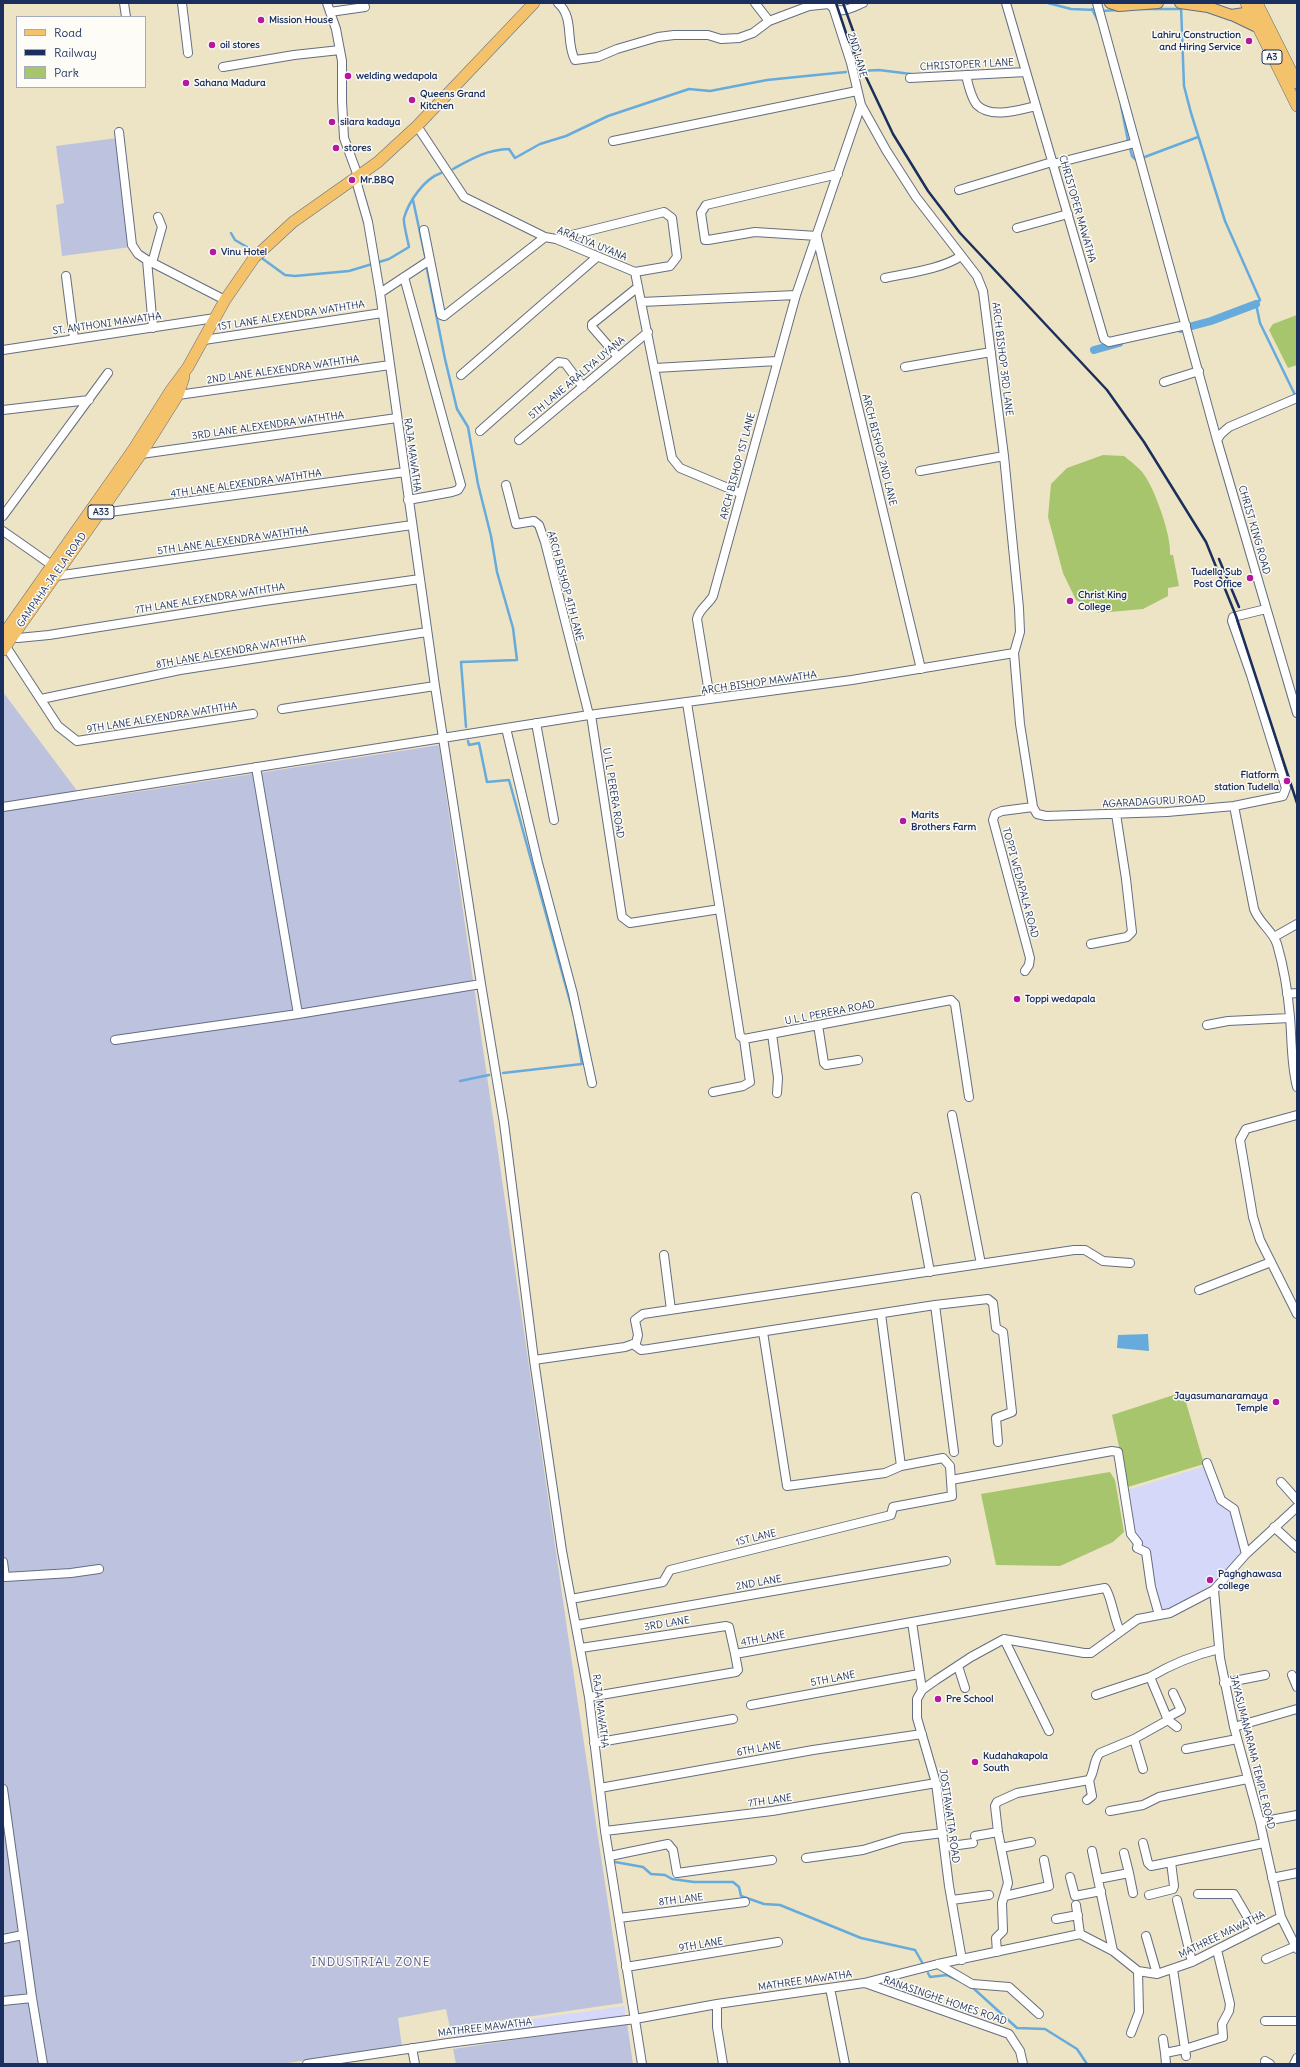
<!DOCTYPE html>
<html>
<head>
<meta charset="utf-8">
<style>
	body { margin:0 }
	#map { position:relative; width:1300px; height:2067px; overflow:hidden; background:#ede4c5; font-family:Delius,sans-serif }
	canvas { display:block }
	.frame { position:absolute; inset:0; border:4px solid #1b2f5e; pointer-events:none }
	.legend { position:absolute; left:16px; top:16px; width:130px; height:72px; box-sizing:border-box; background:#fdfcf7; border:1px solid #a3aaba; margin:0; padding:5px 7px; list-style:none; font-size:12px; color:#1b2f5e }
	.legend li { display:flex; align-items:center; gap:8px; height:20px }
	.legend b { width:20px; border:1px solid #a3aaba }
</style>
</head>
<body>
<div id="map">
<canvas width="1300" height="2067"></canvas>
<div class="frame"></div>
<ul class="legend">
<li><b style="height:5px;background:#f3c26a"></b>Road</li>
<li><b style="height:5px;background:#1b2f5e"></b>Railway</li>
<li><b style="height:11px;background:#a6c56d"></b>Park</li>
</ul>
</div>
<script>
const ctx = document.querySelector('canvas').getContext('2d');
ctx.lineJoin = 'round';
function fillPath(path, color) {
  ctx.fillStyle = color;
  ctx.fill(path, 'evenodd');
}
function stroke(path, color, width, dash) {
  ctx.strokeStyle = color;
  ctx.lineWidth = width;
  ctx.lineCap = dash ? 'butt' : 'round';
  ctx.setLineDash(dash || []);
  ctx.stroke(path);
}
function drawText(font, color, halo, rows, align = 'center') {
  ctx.font = font + ' Delius,sans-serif';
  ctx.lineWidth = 3;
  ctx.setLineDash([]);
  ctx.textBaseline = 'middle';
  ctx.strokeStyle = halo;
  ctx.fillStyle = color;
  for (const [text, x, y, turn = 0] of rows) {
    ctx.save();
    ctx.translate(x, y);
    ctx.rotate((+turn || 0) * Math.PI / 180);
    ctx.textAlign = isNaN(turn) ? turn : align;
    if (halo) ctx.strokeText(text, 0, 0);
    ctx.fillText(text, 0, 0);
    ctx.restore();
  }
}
fillPath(new Path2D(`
	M 1205,1466 L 1231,1510 L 1243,1553 L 1211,1585 L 1169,1609 L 1161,1611 L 1149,1551 L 1141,1545 L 1134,1530 L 1128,1490 Z
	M 625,2006 L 625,2016 L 456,2038 L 453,2030 Z`), '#d5d8f9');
fillPath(new Path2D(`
	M 117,138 L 131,247 L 62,256 L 56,205 L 64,203 L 56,146 Z
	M 3,692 L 84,800 L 439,745 L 577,1697 L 623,2003 L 450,2028 L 446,2009 L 398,2018 L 402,2047 L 280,2064 L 3,2064 Z
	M 627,2023 L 633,2064 L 456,2064 L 453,2049 Z`), '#bdc3de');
fillPath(new Path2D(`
	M 1297,315 L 1297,365 L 1288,368 L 1269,330 L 1273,324 Z
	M 1103,455 L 1124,456 C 1131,462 1140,468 1145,476 C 1155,490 1172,537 1170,555 L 1173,555 L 1179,586 L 1168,588 L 1168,596 L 1143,609 L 1099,613 L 1076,600 L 1063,573 L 1048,517 L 1051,484 L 1067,468 Z
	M 1183,1392 L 1204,1464 L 1128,1487 L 1112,1415 Z
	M 1110,1472 L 1115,1480 L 1124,1532 L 1113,1542 L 1060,1566 L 996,1565 L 981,1494 Z`), '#a6c56d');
fillPath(new Path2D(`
	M 1148,1334 L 1149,1351 L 1117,1348 L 1118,1335 Z`), '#66abdc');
stroke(new Path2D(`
	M 1048,3 L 1071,9 L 1096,10
	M 1181,6 L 1184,86 L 1191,113 L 1225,221 L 1260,300 L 1256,304 L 1260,323 L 1296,397
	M 1092,9 L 1099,23
	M 1138,9 L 1181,9
	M 1101,11 L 1119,10
	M 860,71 L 879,70 L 911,74
	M 1121,105 L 1128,141
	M 1130,148 L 1132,156 L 1136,160
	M 1142,158 L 1198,137
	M 453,169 C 473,158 486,150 509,149 L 515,158 L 540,144 L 566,136 L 608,116 L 689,89 L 710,91 L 767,80 L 846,72
	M 413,200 L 425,256
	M 231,233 L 235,240 L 252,250
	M 263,259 L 285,275 L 295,276 L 349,271 L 389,259 L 409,247 C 408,241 403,223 404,218 C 409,201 424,179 441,173
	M 427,269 L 445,359 L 457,409 L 468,427 L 478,484 L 491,536 L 497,572 L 513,628 L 517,660 L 461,662 L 466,727
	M 468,741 L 469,745 L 479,743 L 487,782 L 509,780 L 574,1016
	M 503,1073 L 582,1064 L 575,1021
	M 460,1081 L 489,1075
	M 615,1862 L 643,1867 L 651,1874 L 665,1875 L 672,1879 L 694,1882 L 733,1882 L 739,1887 L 741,1896 L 764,1904 L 780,1905 L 861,1938 L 915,1950 L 923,1964
	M 928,1973 L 930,1977 L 947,1975 L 958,1980
	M 972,1987 L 1017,2028 L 1045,2029 L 1077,2049 L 1087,2064`), '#66abdc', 2.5);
stroke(new Path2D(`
	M 1181,329 L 1211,321 L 1256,304
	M 1094,350 L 1119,343`), '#66abdc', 8);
const minor = new Path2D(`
	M 124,3 L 126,17
	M 182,3 L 188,53
	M 327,3 L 336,29 L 342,61 L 342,101 L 344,138 L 358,176
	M 558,3 C 575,18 565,42 575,60 L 598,57 L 617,49 L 658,37 L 674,35 L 708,35 L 721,39 L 739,38 L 753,33 L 769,21
	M 755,3 L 769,21 L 809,6 L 829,4 C 839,16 851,8 863,3
	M 1006,3 L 1104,339 L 1109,342 L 1186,325
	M 1097,3 L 1217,440
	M 834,10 L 851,63 L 861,105 L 886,150 L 916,197 L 977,276 L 983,291 L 1004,456 L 1019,608 L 1020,632 L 1014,653 L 1020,724 L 1033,807 L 1037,814 L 1046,816 L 1167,812 L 1234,806 L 1283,796 L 1286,788 L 1251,675 L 1232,621 L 1233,617 L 1266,609
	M 330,12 L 365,7
	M 223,67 L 294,55 L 340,50
	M 966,75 C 968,84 971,98 977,105 C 991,119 1019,110 1036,106
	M 910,78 L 1026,72
	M 417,126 L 464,197 L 545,237 L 556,239 L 635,272 L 672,458 L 680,468 L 740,493
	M 119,132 L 132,245 L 138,254 L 147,260 L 225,300
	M 613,141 L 857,91
	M 1053,164 L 1135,143
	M 355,177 L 368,222 L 380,293 L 435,686 L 481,984 L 504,1123 L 534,1360 L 562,1551 L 589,1697 L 605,1831 L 642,2064
	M 959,190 L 1052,162
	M 1017,228 L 1068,214
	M 424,230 L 441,315 L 444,316 L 545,237
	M 817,236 L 755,232 L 708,240 L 705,240 L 701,213 L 706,205 L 838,174
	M 817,237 L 921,669
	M 556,239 L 664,212 L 672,218 L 677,257 L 670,266 L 635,272
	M 147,260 L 153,328
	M 152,263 L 162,227 L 158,217
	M 66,276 L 74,339
	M 404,277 L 461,485 L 458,490 L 452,492 L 408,500
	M 885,278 C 908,273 942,269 961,256
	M 380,293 L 430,260
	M 641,302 L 796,295
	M 204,340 L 382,313
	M 3,350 L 215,318
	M 618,357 L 592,327 L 592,324 L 638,287
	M 905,367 L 991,352
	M 655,368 L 777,361
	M 461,375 L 597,257
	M 1164,382 L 1199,371
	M 178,395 L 390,365
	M 1297,398 L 1229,427 L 1221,434 L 1217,440 L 1297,713
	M 3,410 L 89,400
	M 480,431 L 558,362 L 565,363 L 583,387
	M 519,440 L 648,332
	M 141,454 L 397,418
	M 920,471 L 1004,456
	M 506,485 L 516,524 L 534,521 L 539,525 L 545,542 L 589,715
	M 95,514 L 405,472
	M 3,516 L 108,373
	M 3,531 L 53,566
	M 56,576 L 412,525
	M 9,636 L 18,638 L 49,635 L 264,601 L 420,579
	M 3,642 L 58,726 L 77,741 L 253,714
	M 41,699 L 180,670 L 427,632
	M 710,699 L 697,619 C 699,609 708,605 713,596 L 796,295 L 861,105
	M 687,703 L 740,1036 L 744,1039 L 951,1000 L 955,1004 L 969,1097
	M 282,709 L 435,686
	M 591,715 L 622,917 L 630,923 L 720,909
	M 536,723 L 554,820
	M 506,728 L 538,863 L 573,994 L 592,1083
	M 256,767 L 298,1014
	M 1234,806 L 1254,909 C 1259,923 1273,931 1277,944 C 1284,968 1288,993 1290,1017 C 1292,1041 1291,1064 1297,1087
	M 3,807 L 589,715 L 852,680 L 1014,653
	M 1274,937 L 1297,924
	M 1091,944 L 1127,937 L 1132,932 L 1126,879 L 1116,814
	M 1025,971 L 1029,965 L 1030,958 L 993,820 L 995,814 L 1002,811 L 1033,807
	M 1287,994 L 1297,993
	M 818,1025 L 824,1063 L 826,1065 L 858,1060
	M 1207,1025 L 1228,1021 L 1290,1018
	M 772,1034 L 778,1078 L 777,1093
	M 115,1040 L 298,1014 L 481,984
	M 713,1092 L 743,1086 L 750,1082 L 744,1039
	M 952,1115 L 981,1264
	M 1297,1115 L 1246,1129 L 1240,1140 L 1253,1217 L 1260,1240 L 1297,1314
	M 916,1197 L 930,1272
	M 664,1255 L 671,1310
	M 1199,1290 L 1271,1262
	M 935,1305 L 954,1452
	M 881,1314 L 901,1466
	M 633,1344 L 641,1350 L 649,1349 L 935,1305 L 988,1299 L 993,1303 L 996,1328 L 1003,1332 L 1012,1412 L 996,1418 L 998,1442
	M 534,1360 L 625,1347 L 636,1343 L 638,1335 L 635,1320 L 643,1314 L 1074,1250 L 1085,1250 L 1103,1261 L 1130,1263
	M 1207,1463 L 1221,1500 L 1234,1509 L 1246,1554
	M 951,1480 L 1112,1451 L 1118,1452 L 1131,1534 L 1138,1543 L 1137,1548 L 1146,1552 L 1151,1587 L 1159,1615
	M 1281,1482 L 1297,1500
	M 1274,1527 L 1297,1548
	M 3,1562 L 5,1577 L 71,1573 L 99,1569
	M 1214,1590 L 1220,1658 L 1234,1727 L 1260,1822 L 1281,1917 L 1297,1949
	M 571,1599 L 663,1582 L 670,1570 L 891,1515 L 893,1507 L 952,1496 L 950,1466 L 943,1458 L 901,1466 L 885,1473 L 787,1486 L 763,1332
	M 577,1625 L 946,1561
	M 1004,1639 L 1049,1731
	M 581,1648 L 726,1626 L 729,1627 L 735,1654
	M 958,1666 L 965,1688
	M 1292,1675 L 1297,1687
	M 1224,1683 L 1265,1675
	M 922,1690 L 912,1622 L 1105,1588 C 1111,1594 1114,1620 1120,1631
	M 1096,1695 L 1150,1677
	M 589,1697 L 736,1672 L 738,1670 L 735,1654 L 912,1622
	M 751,1705 L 919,1674
	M 1168,1717 L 1181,1710 L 1173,1693
	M 1168,1720 L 1177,1727
	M 1234,1727 L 1297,1709
	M 1134,1739 L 1143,1769
	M 594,1743 L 733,1719
	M 1186,1749 L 1237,1739
	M 600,1788 L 813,1750 L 922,1734
	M 3,1789 L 32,1998 L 43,2064
	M 1087,1800 L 1092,1796 L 1089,1780
	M 1110,1811 L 1143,1805 L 1159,1797 L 1247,1779
	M 1260,1822 L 1297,1815
	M 605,1831 L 772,1811 L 936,1783
	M 975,1836 L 998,1832
	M 1143,1843 L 1148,1863 L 1151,1866 L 1264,1843
	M 944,1847 L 973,1843
	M 1001,1848 L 1031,1842
	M 1092,1851 L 1113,1951
	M 1124,1853 L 1129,1873
	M 610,1856 L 668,1844 L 673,1850 L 677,1873 L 772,1860
	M 806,1858 L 863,1850 L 902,1838 L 943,1833
	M 1070,1877 L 1075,1896 L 1101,1891
	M 1272,1878 L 1297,1873
	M 1098,1879 L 1129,1873 L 1133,1893
	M 1198,1894 L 1234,1894 L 1255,1930
	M 1149,1895 L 1173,1889 L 1174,1886 L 1171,1862
	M 1005,1896 L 1049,1886 L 1044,1860
	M 952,1900 L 989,1895
	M 1177,1900 L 1192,1962
	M 1076,1905 L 1080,1934
	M 619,1918 L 745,1902
	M 1056,1919 L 1078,1915
	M 1146,1936 L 1157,1974
	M 3,1939 L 23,1935
	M 997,1952 L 996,1938 L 1003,1931 L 1002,1903 L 1008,1883 L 998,1832 L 995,1806 L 997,1802 L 1017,1793 L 1089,1780 C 1095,1772 1093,1760 1100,1753 L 1134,1739 L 1168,1720 L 1150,1677 C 1172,1664 1194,1655 1219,1649
	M 1266,1959 L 1296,1946
	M 962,1960 L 949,1886 L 936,1783 L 917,1718 L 917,1699 L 922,1690 L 936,1680 L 971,1657 L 1004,1639 L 1084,1653 L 1091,1653 L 1138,1619 L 1170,1613 L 1214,1590 L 1246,1554 L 1297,1507
	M 938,1964 L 972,1984 L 1009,1987 L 1039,2014
	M 626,1967 L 778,1942
	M 1173,1969 L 1186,2056
	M 865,1983 L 1009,2034 L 1020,2051 L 1023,2064
	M 830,1988 L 845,2064
	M 3,2001 L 32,1998
	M 717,2004 L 717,2027 L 723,2064
	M 1265,2021 L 1297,2021
	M 1131,2033 L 1139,2012 L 1138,1971
	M 1163,2039 L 1165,2053
	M 412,2048 L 415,2064
	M 1265,2061 L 1270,2064
	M 307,2064 L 448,2043 L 635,2019 L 717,2004 L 864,1983 L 938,1964 L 1080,1934 L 1113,1951 L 1138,1971 L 1157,1974 L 1192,1962 L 1281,1917
	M 1166,2064 L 1165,2053 L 1185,2049 L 1223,2037 L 1222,2024 L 1229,2011 L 1230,2004 L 1217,1950
	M 1294,2064 L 1297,2058`);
const major = new Path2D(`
	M 1110,3 L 1119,6 L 1158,3
	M 1180,3 L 1208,7 L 1231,15 L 1258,11
	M 1232,15 L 1257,27`);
const highway = new Path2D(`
	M 1246,3 L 1297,106
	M 1257,3 L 1297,83
	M 3,635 L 133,450 L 171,390 L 188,367 L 225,300 L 254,258 L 293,222 L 378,162 L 392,149 L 417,126 L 534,3
	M 3,650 L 141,454 L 178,395 L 184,377`);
stroke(minor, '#646e82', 10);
stroke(major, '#646e82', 12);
stroke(highway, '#646e82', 12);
stroke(minor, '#fff', 8);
stroke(major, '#f3c26a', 10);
stroke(highway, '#f3c26a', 11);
stroke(new Path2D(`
	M 836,3 L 848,39 L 893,134 L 928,191 L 960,233 L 1107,390 L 1144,442 L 1206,542 L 1236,616 L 1297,803
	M 843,3 L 860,50
	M 1219,559 L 1239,607`), '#1b2f5e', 2.5);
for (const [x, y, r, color] of [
	[261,20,4,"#b5179e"],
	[1249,41,4,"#b5179e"],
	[212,45,4,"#b5179e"],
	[348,76,4,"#b5179e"],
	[186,83,4,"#b5179e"],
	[412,100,4,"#b5179e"],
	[332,122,4,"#b5179e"],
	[336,148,4,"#b5179e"],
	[352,180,4,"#b5179e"],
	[213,252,4,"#b5179e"],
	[1250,578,4,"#b5179e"],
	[1070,601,4,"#b5179e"],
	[1287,781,4,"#b5179e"],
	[903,821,4,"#b5179e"],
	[1017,999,4,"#b5179e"],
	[1276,1402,4,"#b5179e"],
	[1210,1580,4,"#b5179e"],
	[938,1699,4,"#b5179e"],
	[975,1762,4,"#b5179e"]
]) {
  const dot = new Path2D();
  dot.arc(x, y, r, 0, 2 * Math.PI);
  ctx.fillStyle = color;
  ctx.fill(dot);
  stroke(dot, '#fdfcf7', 1.5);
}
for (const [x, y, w] of [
	[1272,57,20],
	[101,512,26]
]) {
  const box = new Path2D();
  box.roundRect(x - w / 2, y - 7, w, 14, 3);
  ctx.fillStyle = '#fdfcf7';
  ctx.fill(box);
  stroke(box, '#1b2f5e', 1);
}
drawText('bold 9px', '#1b2f5e', null, [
	["A3",1272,57],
	["A33",101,512]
]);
drawText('bold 10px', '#1b2f5e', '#fdfcf7', [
	["Mission House",269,20],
	["Lahiru Construction",1241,35,"right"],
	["and Hiring Service",1241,47,"right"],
	["oil stores",220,45],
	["welding wedapola",356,76],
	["Sahana Madura",194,83],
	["Queens Grand",420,94],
	["Kitchen",420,106],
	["silara kadaya",340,122],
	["stores",344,148],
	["Mr.BBQ",360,180],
	["Vinu Hotel",221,252],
	["Tudella Sub",1242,572,"right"],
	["Post Office",1242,584,"right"],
	["Christ King",1078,595],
	["College",1078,607],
	["Flatform",1279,775,"right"],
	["station Tudella",1279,787,"right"],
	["Marits",911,815],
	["Brothers Farm",911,827],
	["Toppi wedapala",1025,999],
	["Jayasumanaramaya",1268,1396,"right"],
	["Temple",1268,1408,"right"],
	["Paghghawasa",1218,1574],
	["college",1218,1586],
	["Pre School",946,1699],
	["Kudahakapola",983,1756],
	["South",983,1768]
], 'left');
drawText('10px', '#1b2f5e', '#fdfcf7', [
	["2ND LANE",857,55,74],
	["CHRISTOPER 1 LANE",967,65,-3],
	["CHRISTOPER MAWATHA",1077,209,74],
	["ARALIYA UYANA",592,244,22],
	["1ST LANE ALEXENDRA WATHTHA",291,316,-9],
	["ST. ANTHONI MAWATHA",107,324,-8],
	["ARCH BISHOP 3RD LANE",1002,359,83],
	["2ND LANE ALEXENDRA WATHTHA",283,370,-8],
	["5TH LANE ARALIYA UYANA",577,378,-40],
	["3RD LANE ALEXENDRA WATHTHA",268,426,-8],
	["ARCH BISHOP 2ND LANE",879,450,76],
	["RAJA MAWATHA",412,455,82],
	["ARCH BISHOP 1ST LANE",738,466,-75],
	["4TH LANE ALEXENDRA WATHTHA",246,484,-8],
	["CHRIST KING ROAD",1254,530,74],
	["5TH LANE ALEXENDRA WATHTHA",233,541,-8],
	["GAMPAHA-JA ELA ROAD",52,580,-55],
	["ARCH BISHOP 4TH LANE",565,586,75],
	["7TH LANE ALEXENDRA WATHTHA",210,599,-9],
	["8TH LANE ALEXENDRA WATHTHA",231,652,-10],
	["ARCH BISHOP MAWATHA",759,683,-8],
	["9TH LANE ALEXENDRA WATHTHA",162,718,-9],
	["U L L PERERA ROAD",613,793,81],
	["AGARADAGURU ROAD",1154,802,-3],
	["TOPPI WEDAPALA ROAD",1020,883,75],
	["U L L PERERA ROAD",830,1013,-11],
	["1ST LANE",756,1538,-14],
	["2ND LANE",759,1583,-10],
	["3RD LANE",667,1624,-9],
	["4TH LANE",763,1639,-11],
	["5TH LANE",833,1679,-11],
	["RAJA MAWATHA",600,1711,83],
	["6TH LANE",759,1749,-10],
	["JAYASUMANARAMA TEMPLE ROAD",1252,1752,76],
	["7TH LANE",770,1801,-8],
	["JOSITAWATTA ROAD",949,1816,82],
	["8TH LANE",681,1900,-7],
	["MATHREE MAWATHA",1222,1935,-26],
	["9TH LANE",701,1945,-9],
	["MATHREE MAWATHA",805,1981,-8],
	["RANASINGHE HOMES ROAD",945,2001,19],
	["MATHREE MAWATHA",485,2028,-7]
]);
ctx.letterSpacing = '1px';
drawText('12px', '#545888', '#fdfcf7', [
	["INDUSTRIAL ZONE",371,1963]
]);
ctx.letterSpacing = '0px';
</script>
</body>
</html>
